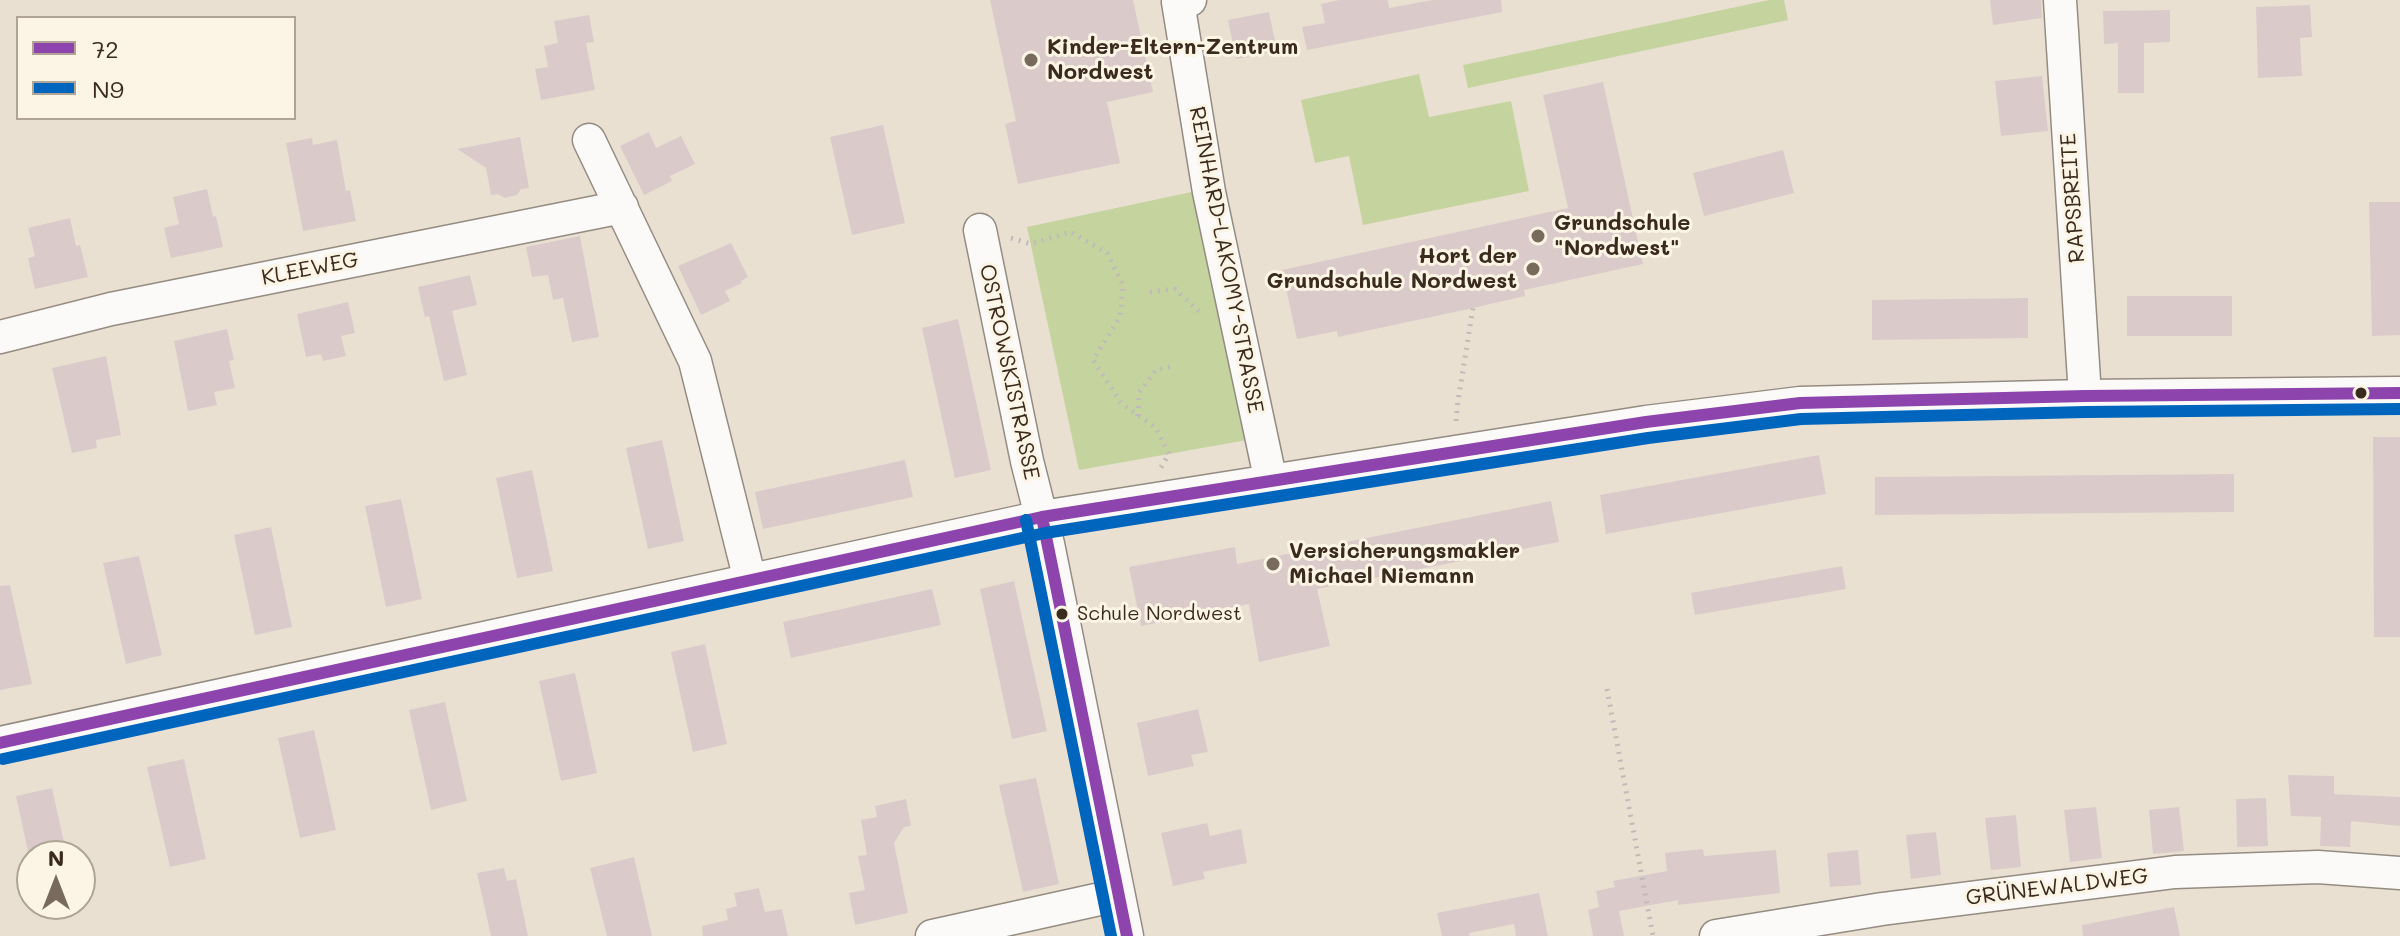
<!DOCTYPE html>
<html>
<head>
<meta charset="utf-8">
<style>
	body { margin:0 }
	#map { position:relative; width:2400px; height:936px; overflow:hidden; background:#eae0d2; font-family:Mali,sans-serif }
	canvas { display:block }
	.legend { position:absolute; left:16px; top:16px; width:280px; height:104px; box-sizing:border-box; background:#fcf5e5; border:2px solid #afa495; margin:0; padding:10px 14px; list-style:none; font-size:24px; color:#3b2a1e }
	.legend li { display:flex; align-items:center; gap:16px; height:40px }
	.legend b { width:40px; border:2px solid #afa495 }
	.north { position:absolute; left:16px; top:840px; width:80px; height:80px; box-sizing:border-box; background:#fcf5e5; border:2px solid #afa495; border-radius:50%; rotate:0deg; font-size:22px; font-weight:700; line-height:32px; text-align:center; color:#3b2a1e }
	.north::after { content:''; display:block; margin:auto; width:28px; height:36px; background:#786a5d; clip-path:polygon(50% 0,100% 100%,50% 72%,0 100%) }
</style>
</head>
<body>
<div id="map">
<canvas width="2400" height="936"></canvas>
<ul class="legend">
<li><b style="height:10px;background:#8e44ad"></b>72</li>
<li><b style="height:10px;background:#0065bd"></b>N9</li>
</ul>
<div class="north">N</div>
</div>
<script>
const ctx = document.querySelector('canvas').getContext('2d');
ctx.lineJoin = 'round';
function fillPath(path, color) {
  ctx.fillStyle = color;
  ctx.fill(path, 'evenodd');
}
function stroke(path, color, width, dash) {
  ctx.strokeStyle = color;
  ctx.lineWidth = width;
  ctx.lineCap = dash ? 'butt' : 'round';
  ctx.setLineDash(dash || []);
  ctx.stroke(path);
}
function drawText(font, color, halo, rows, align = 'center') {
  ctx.font = font + ' Mali,sans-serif';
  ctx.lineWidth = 6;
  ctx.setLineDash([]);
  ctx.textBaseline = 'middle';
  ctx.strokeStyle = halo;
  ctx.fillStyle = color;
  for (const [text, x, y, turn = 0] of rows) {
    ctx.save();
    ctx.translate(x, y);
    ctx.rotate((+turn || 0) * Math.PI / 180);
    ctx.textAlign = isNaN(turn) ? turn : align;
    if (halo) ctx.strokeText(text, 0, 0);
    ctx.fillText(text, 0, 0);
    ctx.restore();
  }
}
fillPath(new Path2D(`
	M 1769,0 L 1784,0 L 1788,20 L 1468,88 L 1463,65 Z
	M 1419,74 L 1429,117 L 1511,101 L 1529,191 L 1363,225 L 1349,156 L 1315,163 L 1301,100 Z
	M 1196,191 L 1247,440 L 1079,470 L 1027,227 Z`), '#c5d49e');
fillPath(new Path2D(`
	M 990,0 L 1133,0 L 1153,92 L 1107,102 L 1120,163 L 1018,184 L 1005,124 L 1016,121 Z
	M 1339,0 L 1388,0 L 1389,8 L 1433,0 L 1501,0 L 1502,12 L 1307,50 L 1302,27 L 1325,23 L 1321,4 Z
	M 1990,0 L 2041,0 L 2042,18 L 1993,25 Z
	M 2310,5 L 2312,37 L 2300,38 L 2302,76 L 2258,78 L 2256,7 Z
	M 2170,10 L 2170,42 L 2144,43 L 2144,93 L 2118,93 L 2118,43 L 2104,44 L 2103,11 Z
	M 1269,12 L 1277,51 L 1236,59 L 1228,20 Z
	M 589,15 L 594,42 L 586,43 L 595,90 L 541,100 L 535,69 L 548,67 L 544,46 L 558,43 L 554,21 Z
	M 2042,76 L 2048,131 L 2001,136 L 1995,81 Z
	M 1603,82 L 1643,264 L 1524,290 L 1525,296 L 1473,308 L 1338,337 L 1337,331 L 1297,339 L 1282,270 L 1568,208 L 1543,95 Z
	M 883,125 L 905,223 L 852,235 L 830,137 Z
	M 649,132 L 656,148 L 681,136 L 695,164 L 670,176 L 672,181 L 644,195 L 620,146 Z
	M 520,137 L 529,188 L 521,189 L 517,195 L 505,198 L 498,194 L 491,195 L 486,168 L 457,149 Z
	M 312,138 L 313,145 L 337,140 L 346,191 L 350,190 L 356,221 L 303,231 L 286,143 Z
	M 1783,150 L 1794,193 L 1704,216 L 1693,173 Z
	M 207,189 L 213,217 L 216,216 L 223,247 L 171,258 L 164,228 L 179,224 L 173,197 Z
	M 2369,202 L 2400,202 L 2400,335 L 2372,336 Z
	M 70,218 L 76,246 L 80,245 L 88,277 L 35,289 L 28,258 L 35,256 L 28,228 Z
	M 580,236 L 599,337 L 572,342 L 563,298 L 553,300 L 548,275 L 532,277 L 526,247 Z
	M 731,243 L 748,277 L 741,281 L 742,283 L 725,291 L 730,301 L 701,315 L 678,266 Z
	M 470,275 L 477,305 L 452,311 L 467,375 L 444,381 L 429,316 L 425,317 L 418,287 Z
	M 2127,296 L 2232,296 L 2232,336 L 2127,336 Z
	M 2028,298 L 2028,338 L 1872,340 L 1872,300 Z
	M 348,302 L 355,333 L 341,336 L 346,356 L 323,361 L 321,354 L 306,357 L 297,314 Z
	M 958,319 L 991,470 L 955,478 L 922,328 Z
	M 227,329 L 234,360 L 229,361 L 235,388 L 214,392 L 217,405 L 188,411 L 174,341 Z
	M 106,356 L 121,435 L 96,440 L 97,448 L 72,453 L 52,368 Z
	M 2373,437 L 2400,437 L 2400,637 L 2374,637 Z
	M 662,440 L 684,541 L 648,549 L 626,448 Z
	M 1819,455 L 1826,494 L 1606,534 L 1600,495 Z
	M 905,460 L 913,497 L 763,529 L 755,492 Z
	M 532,470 L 553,571 L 517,578 L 496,478 Z
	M 2234,474 L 2234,512 L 1875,515 L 1875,477 Z
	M 401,499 L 422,599 L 386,607 L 365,506 Z
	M 1551,501 L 1559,542 L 1317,589 L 1330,646 L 1259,662 L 1249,604 L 1141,626 L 1129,567 L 1235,547 L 1237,564 Z
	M 271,527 L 292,627 L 255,635 L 234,535 Z
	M 139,556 L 162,655 L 126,664 L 103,563 Z
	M 1842,566 L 1846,589 L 1695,615 L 1691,593 Z
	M 1014,581 L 1047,731 L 1012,739 L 980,589 Z
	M 10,585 L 32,684 L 0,690 L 0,586 Z
	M 932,589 L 941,625 L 791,658 L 783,622 Z
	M 705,644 L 727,744 L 693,752 L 671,652 Z
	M 575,673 L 597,773 L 561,781 L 539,681 Z
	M 445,702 L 467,801 L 431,810 L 409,710 Z
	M 1198,709 L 1208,752 L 1191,755 L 1194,766 L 1148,776 L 1137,723 Z
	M 314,730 L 336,830 L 300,838 L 278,738 Z
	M 184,759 L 206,859 L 170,867 L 147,767 Z
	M 2288,775 L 2334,776 L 2334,794 L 2400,797 L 2400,826 L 2351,821 L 2350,847 L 2320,846 L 2321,817 L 2291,816 Z
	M 1036,778 L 1059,884 L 1023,892 L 999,785 Z
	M 52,788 L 67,856 L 29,856 L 16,796 Z
	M 2266,798 L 2268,846 L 2237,847 L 2236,799 Z
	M 906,799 L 911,826 L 904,827 L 894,843 L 908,913 L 855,925 L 849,893 L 865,890 L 858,856 L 867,855 L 861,820 L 877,817 L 875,806 Z
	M 2096,807 L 2102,858 L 2070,862 L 2064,810 Z
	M 2179,807 L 2184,851 L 2153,854 L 2149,810 Z
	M 2016,815 L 2021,867 L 1991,870 L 1985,818 Z
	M 1207,823 L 1210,836 L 1241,829 L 1247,863 L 1203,872 L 1205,879 L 1173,886 L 1161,833 Z
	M 1936,832 L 1941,875 L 1911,879 L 1906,835 Z
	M 1703,849 L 1704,856 L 1776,850 L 1780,893 L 1678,905 L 1678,900 L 1619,911 L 1624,936 L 1593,936 L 1588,910 L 1599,907 L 1596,891 L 1615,887 L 1613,881 L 1667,871 L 1665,853 Z
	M 1858,850 L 1861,885 L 1830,887 L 1827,853 Z
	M 634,857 L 652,936 L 607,936 L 590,868 Z
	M 504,868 L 507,881 L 516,879 L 528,936 L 491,936 L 477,873 Z
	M 759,888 L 765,912 L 782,909 L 788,936 L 703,936 L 702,926 L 728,920 L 726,909 L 737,906 L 734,893 Z
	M 1539,893 L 1548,936 L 1516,936 L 1514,924 L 1469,933 L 1470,936 L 1442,936 L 1437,913 Z
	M 2174,907 L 2180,936 L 2083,936 L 2082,925 Z`), '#dacbca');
const minor = new Path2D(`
	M 1190,0 L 1178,2 L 1209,192 L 1271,482
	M 2060,0 L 2085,396
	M 589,140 L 695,361 L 750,580
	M 980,230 L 1027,461 L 1048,544 L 1127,936
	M 0,337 L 111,309 L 622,207
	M 0,743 L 1042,517 L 1646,422 L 1800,403 L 2085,396 L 2400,393
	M 932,936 L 1118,895
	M 1716,936 L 1882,909 L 2175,872 L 2318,867 L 2400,873`);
stroke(minor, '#948c82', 35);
stroke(new Path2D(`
	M 1011,238 L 1031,244 L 1071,232 L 1107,253 L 1123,285 L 1120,317 L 1093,360 L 1121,403 L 1156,428 L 1169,454 L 1160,469
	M 1150,292 L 1175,289 L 1203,315
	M 1138,416 L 1139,393 L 1156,370 L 1174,366
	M 1456,421 L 1458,401 L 1473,308
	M 1607,689 L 1653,936`), '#c0bbb8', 5, [2, 6]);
stroke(minor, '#fcfaf8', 32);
stroke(new Path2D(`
	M 1042,517 L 1127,936
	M 0,743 L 1042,517 L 1646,422 L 1800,403 L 2085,396 L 2400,393`), '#8e44ad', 12);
stroke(new Path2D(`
	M 1026,520 L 1111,936
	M 3,759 L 1045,533 L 1648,438 L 1801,419 L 2085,412 L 2400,409`), '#0065bd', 12);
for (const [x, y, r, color] of [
	[1031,60,8,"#786a5d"],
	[1538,236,8,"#786a5d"],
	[1533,269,8,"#786a5d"],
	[2361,393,7,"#3b2a1e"],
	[1273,564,8,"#786a5d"],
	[1062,614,7,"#3b2a1e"]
]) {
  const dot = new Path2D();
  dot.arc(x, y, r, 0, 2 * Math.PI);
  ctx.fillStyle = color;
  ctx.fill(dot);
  stroke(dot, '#fcf5e5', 3);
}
drawText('20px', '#3b2a1e', '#fcf5e5', [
	["Schule Nordwest",1077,614]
], 'left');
drawText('bold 22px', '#3b2a1e', '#fcf5e5', [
	["Kinder-Eltern-Zentrum",1047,47],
	["Nordwest",1047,72],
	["Grundschule",1554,223],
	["\"Nordwest\"",1554,248],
	["Hort der",1517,256,"right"],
	["Grundschule Nordwest",1517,281,"right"],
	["Versicherungsmakler",1289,551],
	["Michael Niemann",1289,576]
], 'left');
drawText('22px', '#3b2a1e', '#fcf5e5', [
	["RAPSBREITE",2073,198,-94],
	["REINHARD-LAKOMY-STRASSE",1226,260,79],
	["KLEEWEG",310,269,-11],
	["OSTROWSKISTRASSE",1009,372,78],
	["GRÜNEWALDWEG",2057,887,-7]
]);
</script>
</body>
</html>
